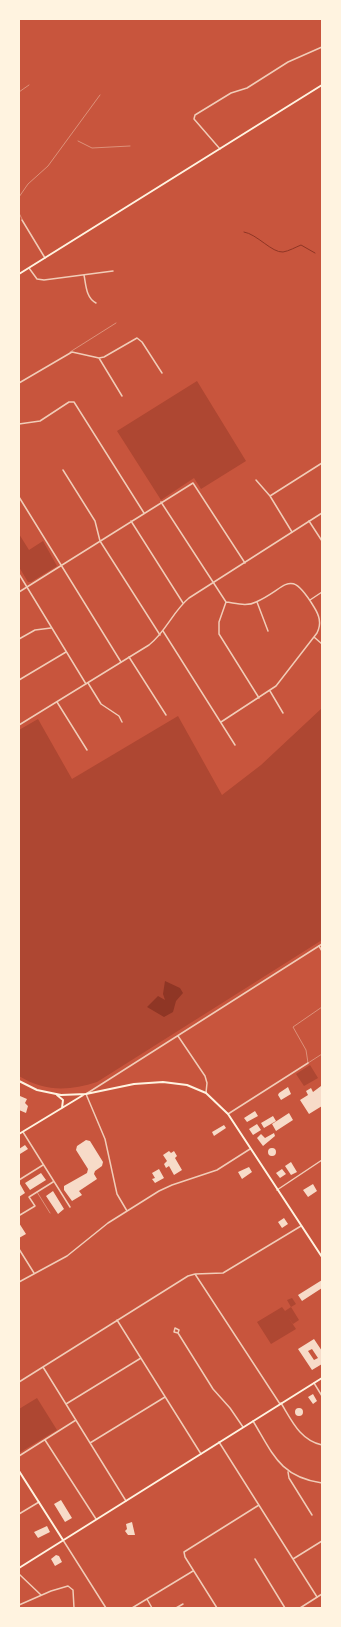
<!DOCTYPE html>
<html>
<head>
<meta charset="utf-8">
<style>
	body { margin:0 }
	#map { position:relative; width:341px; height:1627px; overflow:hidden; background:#c8553d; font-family:"Fira Sans Condensed",sans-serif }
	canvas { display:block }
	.frame { position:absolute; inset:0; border:20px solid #fff3e0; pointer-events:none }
</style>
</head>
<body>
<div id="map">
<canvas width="341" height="1627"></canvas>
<div class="frame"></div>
</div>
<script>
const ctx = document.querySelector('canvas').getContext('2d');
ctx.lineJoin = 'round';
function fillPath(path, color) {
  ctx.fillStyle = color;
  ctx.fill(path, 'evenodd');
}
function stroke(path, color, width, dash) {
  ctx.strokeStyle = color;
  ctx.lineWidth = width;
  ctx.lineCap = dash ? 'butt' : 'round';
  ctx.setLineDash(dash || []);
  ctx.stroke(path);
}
fillPath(new Path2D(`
	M 197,381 L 246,461 L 201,489 L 194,478 L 161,500 L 117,431 Z
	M 19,534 L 29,550 L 43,541 L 57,566 L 31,582 L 28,582 L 19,567 Z
	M 322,708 L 322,940 L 97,1082 C 69,1091 45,1092 19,1076 L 19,730 L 38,719 L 72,779 L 178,716 L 222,795 L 261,765 Z
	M 310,1065 L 318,1078 L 304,1086 L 296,1074 Z
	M 292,1298 L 296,1304 L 291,1307 L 299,1320 L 293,1324 L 288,1317 L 296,1329 L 271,1344 L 257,1322 L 282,1307 L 285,1311 L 291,1307 L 287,1300 Z
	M 37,1398 L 57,1430 L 19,1453 L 19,1409 Z`), '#ae4732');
fillPath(new Path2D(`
	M 165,981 L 180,988 L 183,993 L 176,1001 L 173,1012 L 164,1017 L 147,1007 L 158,996 L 165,1000 L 163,994 Z`), '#8f3625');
stroke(new Path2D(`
	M 244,232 C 257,234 272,253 283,252 C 289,251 296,247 301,245 L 315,253`), '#8f3625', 1);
fillPath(new Path2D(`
	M 321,1086 L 322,1106 L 309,1114 L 300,1100 L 308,1095 L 306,1091 L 311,1088 L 313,1092 Z
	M 288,1087 L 291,1094 L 281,1100 L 278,1095 L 279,1093 Z
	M 20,1096 L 27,1099 L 25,1103 L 28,1106 L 26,1113 L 19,1110 Z
	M 255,1111 L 258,1116 L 247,1122 L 244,1118 Z
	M 289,1113 L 293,1120 L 276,1131 L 272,1124 Z
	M 273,1116 L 276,1121 L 264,1128 L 261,1123 Z
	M 257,1124 L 261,1130 L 253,1135 L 249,1129 Z
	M 224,1125 L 226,1128 L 214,1136 L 212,1132 Z
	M 274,1133 L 275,1136 L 263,1146 L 257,1138 L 261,1134 L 265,1138 Z
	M 86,1140 L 90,1141 L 103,1162 L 102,1166 L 95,1171 L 94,1174 L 97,1179 L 79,1191 L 82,1195 L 72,1201 L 64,1190 L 64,1186 L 87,1173 L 88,1169 L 76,1150 L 77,1146 Z
	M 25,1145 L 28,1149 L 20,1154 L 19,1149 Z
	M268 1152a4 4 0 1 1 8 0a4 4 0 1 1-8 0Z
	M 169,1151 L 171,1153 L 174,1151 L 177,1156 L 175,1158 L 182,1170 L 174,1175 L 169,1166 L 166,1168 L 164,1164 L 167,1161 L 163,1155 Z
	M 291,1162 L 297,1172 L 291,1175 L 285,1166 Z
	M 249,1167 L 252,1172 L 242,1179 L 238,1172 Z
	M 159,1169 L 164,1178 L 155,1183 L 152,1179 L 155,1178 L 152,1173 Z
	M 282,1169 L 286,1174 L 280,1178 L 276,1173 Z
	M 41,1173 L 46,1180 L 30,1190 L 25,1183 Z
	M 20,1184 L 25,1193 L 19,1197 L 19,1185 Z
	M 313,1184 L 317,1191 L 308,1197 L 303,1190 Z
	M 53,1191 L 64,1209 L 58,1214 L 46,1196 Z
	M 284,1218 L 288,1224 L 282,1228 L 278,1222 Z
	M 19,1223 L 26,1234 L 19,1238 Z
	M 322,1280 L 322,1288 L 302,1301 L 298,1295 Z
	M 314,1339 L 322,1351 L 322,1364 L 312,1370 L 298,1349 ZM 312,1349 L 318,1358 L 314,1360 L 308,1351 Z
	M 313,1394 L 317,1401 L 313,1404 L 308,1397 Z
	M295 1412a4 4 0 1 1 8 0a4 4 0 1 1-8 0Z
	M 61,1500 L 72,1518 L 65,1522 L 54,1504 Z
	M 132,1522 L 135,1535 L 128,1535 L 125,1531 L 127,1529 L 126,1524 Z
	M 47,1526 L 50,1532 L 38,1538 L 34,1532 Z
	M 56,1555 L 59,1556 L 62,1562 L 55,1566 L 51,1559 Z`), '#f7dbc8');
stroke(new Path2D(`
	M 19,92 L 29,85
	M 78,141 L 92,148 L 130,146
	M 19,197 L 28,184 L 48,166 L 100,95
	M 19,213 L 22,219
	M 70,352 L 116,323
	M 322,1007 L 293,1027 L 306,1050 L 308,1063 L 322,1054
	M 37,1192 L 50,1213`), '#f1ccb7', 0.5);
stroke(new Path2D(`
	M 220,149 L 194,119 L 195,115 L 231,93 L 247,88 L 288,62 L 322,47
	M 22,220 L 45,258
	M 29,268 L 37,279 L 44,280 L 113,271
	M 84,275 C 86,285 86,298 96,303
	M 99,358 L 104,357 L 137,338 L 142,342 L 162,373
	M 19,383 L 72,352 L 99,358 L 122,396
	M 19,424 L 40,421 L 69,402 L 74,402 L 144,513
	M 63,470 L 95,521 L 100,541 L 160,635
	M 256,480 L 270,496 L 292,532
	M 270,496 L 322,463
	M 19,497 L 121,662
	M 161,502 L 226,602 L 219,622 L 219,634 L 259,698
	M 131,521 L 183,603
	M 309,521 L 322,541
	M 19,592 L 193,483 L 245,563
	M 310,600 L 322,592
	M 257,602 L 268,631
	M 163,631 L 235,745
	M 314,637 L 322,644
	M 19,639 L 35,630 L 51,628
	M 129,657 L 166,715
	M 19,680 L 66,652
	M 88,683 L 101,704 L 119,716 L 122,722
	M 270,691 L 283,713
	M 57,702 L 87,750
	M 221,722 L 276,686 L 317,633 C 322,623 319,615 314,607 C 289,566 288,588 256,602 C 247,607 235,603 226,602
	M 319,946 L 322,951
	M 228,1114 L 308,1063
	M 23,1132 L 70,1207
	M 19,1180 L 43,1165
	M 277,1190 L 322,1160
	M 19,1213 L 20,1215 L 35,1206 L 29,1197 L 53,1182
	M 19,1249 L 34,1273
	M 195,1274 L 280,1404
	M 117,1320 L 201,1454
	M 178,1333 L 174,1332 L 175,1328 L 179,1330 L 178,1333 L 213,1389 L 230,1408 L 243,1427
	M 43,1367 L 126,1501
	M 19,1382 L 188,1276 L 195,1274 L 223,1273 L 301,1226
	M 314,1383 L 322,1396
	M 281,1403 C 292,1421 300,1440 322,1445
	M 66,1404 L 141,1358
	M 253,1421 C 273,1454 280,1477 322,1483
	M 45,1440 L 96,1519
	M 219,1442 L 317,1597
	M 90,1443 L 165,1397
	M 19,1456 L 76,1420
	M 288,1472 L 289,1478 L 312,1515
	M 19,1514 L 39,1502
	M 255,1559 L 285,1608
	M 293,1559 L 322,1541
	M 19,1574 L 41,1595
	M 147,1599 L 152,1608
	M 19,1605 L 51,1591 L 68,1586 L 73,1590 L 74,1608
	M 132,1608 L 193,1571
	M 176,1608 L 183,1604
	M 217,1608 L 185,1557 L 184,1552 L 259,1505`), '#f1ccb7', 1.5);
stroke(new Path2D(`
	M 19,574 L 86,684
	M 19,725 L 149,645 C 166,632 173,611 189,598 L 322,513
	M 178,1036 L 205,1076 L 207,1083 L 206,1093
	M 127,1211 L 117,1194 L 105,1139 L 86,1094 L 322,944
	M 19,1282 L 67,1256 L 108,1223 L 159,1191 L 172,1185 L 217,1170 L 250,1149
	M 63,1540 L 106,1608
	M 300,1608 L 322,1594`), '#f1ccb7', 1.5);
stroke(new Path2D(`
	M 19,1081 L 37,1090 L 61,1095 L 86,1094 L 134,1084 L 163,1082 L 187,1085 L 206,1093 L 228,1114 L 322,1257
	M 57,1095 L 63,1100 L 62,1108
	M 19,1134 L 85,1094`), '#fff3e0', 2);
stroke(new Path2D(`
	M 19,274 L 322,85
	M 19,1471 L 63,1540
	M 19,1568 L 322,1378`), '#fff3e0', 2);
</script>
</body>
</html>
